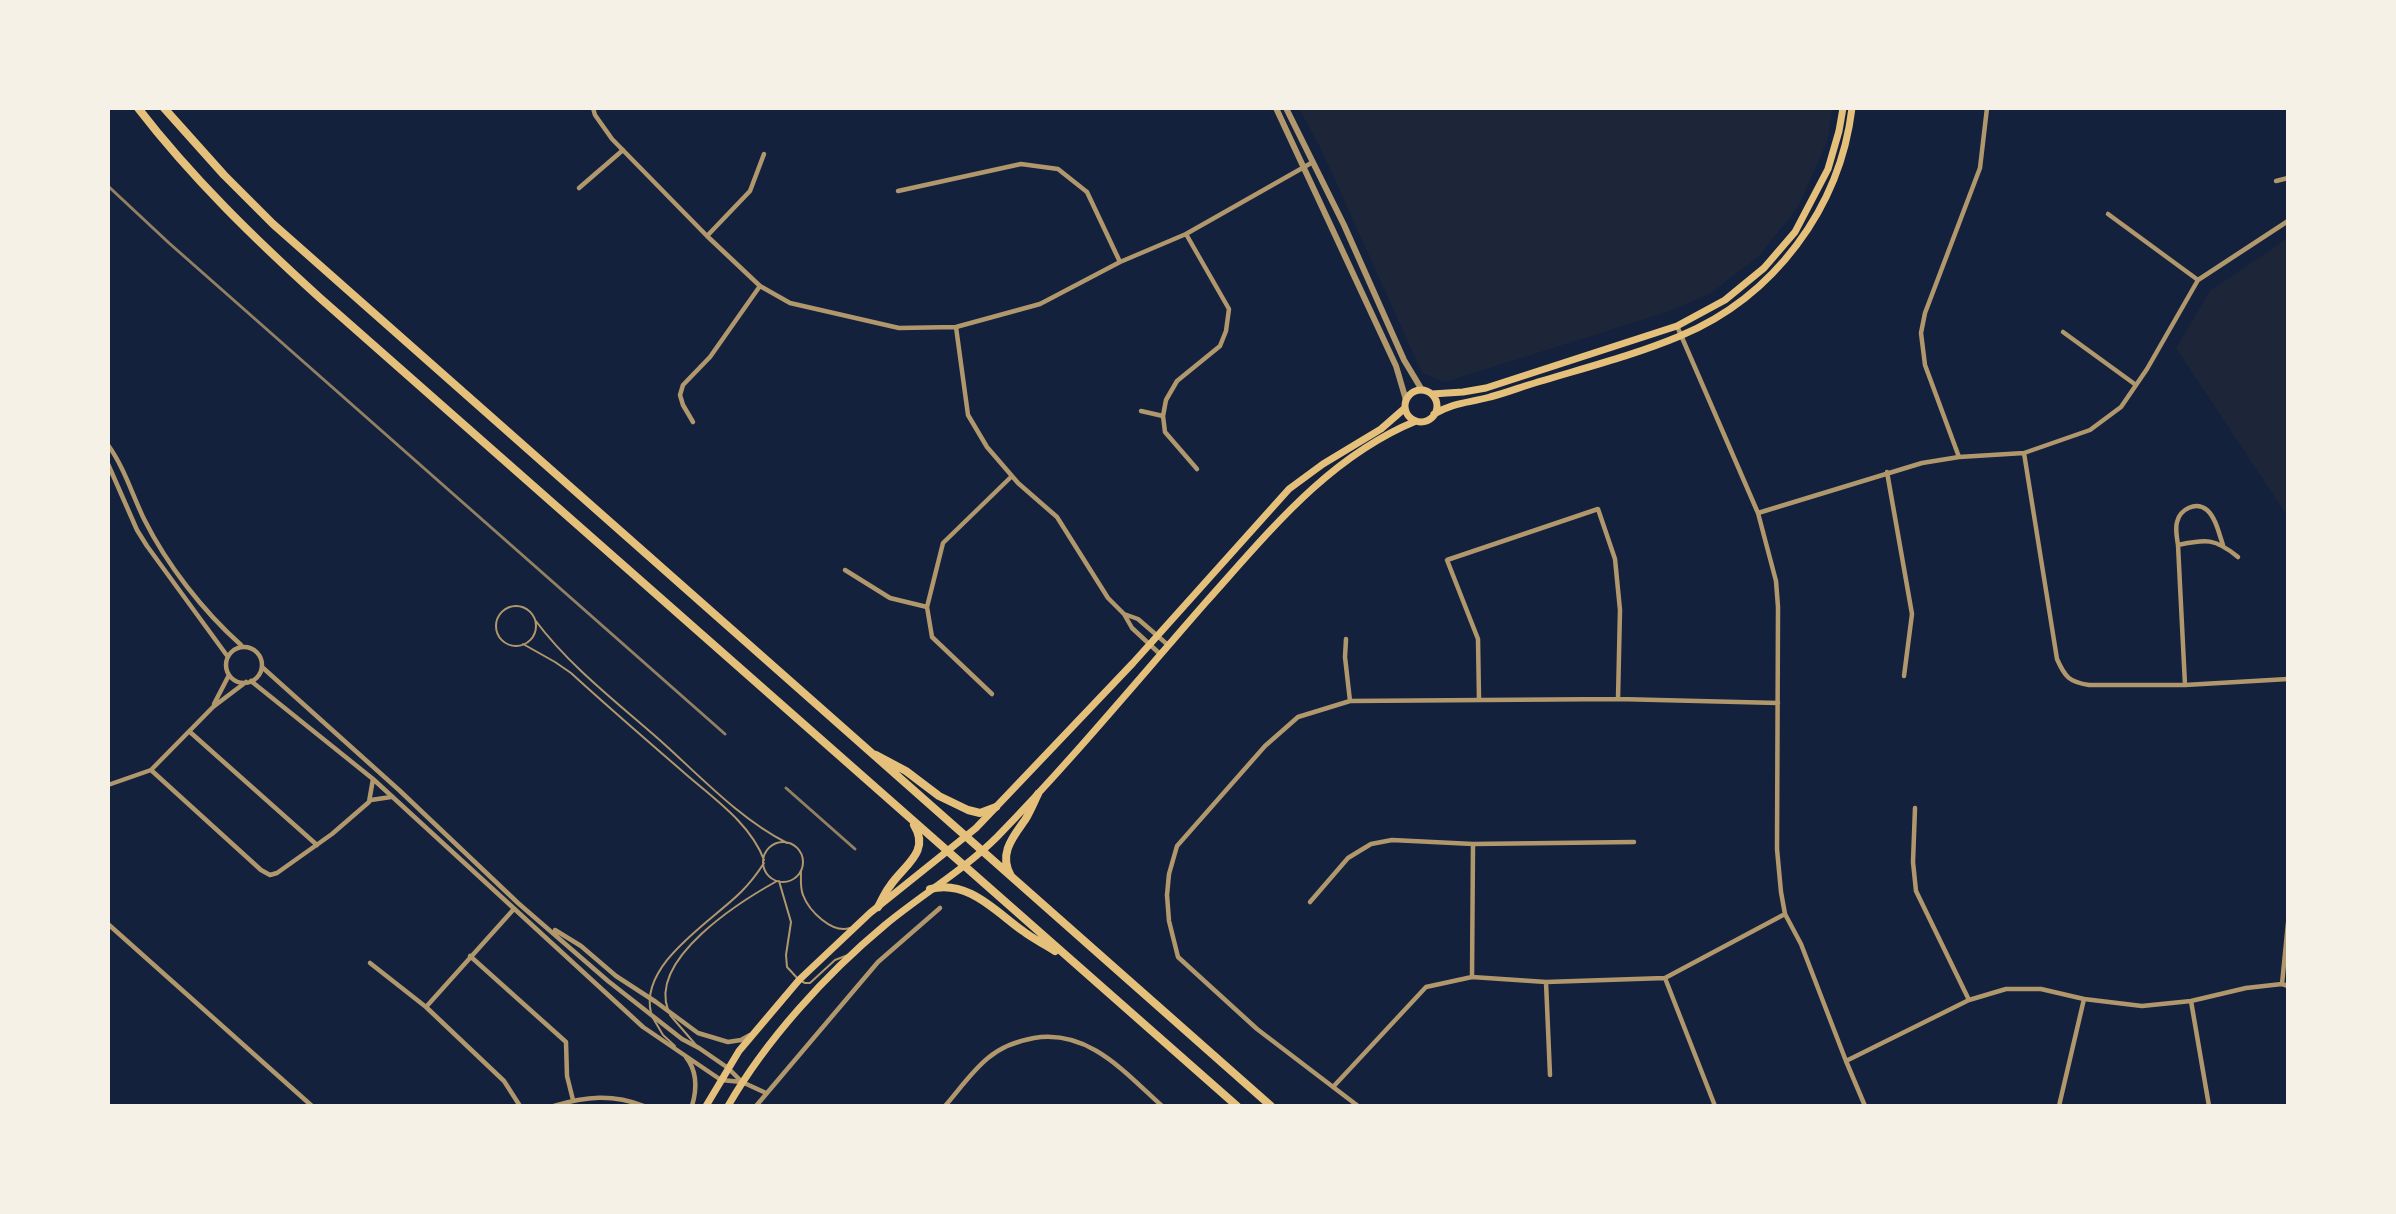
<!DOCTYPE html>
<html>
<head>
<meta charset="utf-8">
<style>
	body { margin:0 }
	#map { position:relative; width:2396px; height:1214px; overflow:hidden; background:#14213d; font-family:"Alegreya Sans",sans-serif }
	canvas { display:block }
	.frame { position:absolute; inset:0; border:110px solid #f6f1e7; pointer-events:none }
</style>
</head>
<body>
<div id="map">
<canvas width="2396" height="1214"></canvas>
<div class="frame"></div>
</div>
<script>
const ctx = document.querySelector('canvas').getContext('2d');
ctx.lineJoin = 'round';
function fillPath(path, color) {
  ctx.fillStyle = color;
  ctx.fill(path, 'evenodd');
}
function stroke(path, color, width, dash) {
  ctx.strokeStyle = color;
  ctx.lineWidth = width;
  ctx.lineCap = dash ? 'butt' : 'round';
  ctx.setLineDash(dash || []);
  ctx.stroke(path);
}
fillPath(new Path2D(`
	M 1299,108 L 1832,108 L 1827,142 L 1798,207 L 1759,256 L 1711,293 L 1670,311 L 1445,382 L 1422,373 L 1322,151 Z
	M 2288,238 L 2288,517 L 2176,348 L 2210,291 Z`), '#1d2539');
stroke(new Path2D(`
	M496 626a20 20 0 1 1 40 0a20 20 0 1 1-40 0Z
	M 535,620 C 571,668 619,704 663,743 C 702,778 740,819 787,843
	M 523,644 L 555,662 L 571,673 C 607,706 644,738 681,770 C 710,796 750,822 764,860
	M763 862a20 20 0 1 1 40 0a20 20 0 1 1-40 0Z
	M 801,871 C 801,878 800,888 803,895 C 809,911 832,934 850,928
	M 779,881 L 791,922 L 786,955 L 787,967 L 799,980 L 805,983 L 810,983 L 835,960 L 848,955
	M 668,1010 C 649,958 741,901 777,881
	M 651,1013 C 639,964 711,922 741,892 C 749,884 757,874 764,863
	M 670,1015 L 696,1045
	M 653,1018 L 663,1035 L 675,1046`), '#b1986c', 2);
stroke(new Path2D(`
	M 593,108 L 595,115 L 612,139 L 707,236 L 760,286 L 790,303 L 899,328 L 956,327 L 1040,304 L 1120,262 L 1186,234 L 1313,162
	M 2276,181 L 2288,178
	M 579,188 L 623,150
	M 898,191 L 1021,164 L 1058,169 L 1087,192 L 1120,262
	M 2108,214 L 2198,280
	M 1186,234 L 1229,309 L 1226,331 L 1220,346 L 1177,381 L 1166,400 L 1163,416 L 1165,432 L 1197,469
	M 707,236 L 750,191 L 764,154
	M 1677,326 L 1758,513 L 1776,581 L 1778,607 L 1777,849 L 1781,892 L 1785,914 L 1801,944 L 1846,1061 L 1865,1106
	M 956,327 L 968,415 L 987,447 L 1018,483 L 1057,517 L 1108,598 L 1124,614 L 1132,628 L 1160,654
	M 2063,332 L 2136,385
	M 1141,411 L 1163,416
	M 693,422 L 683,405 L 680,395 L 683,385 L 710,357 L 760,286
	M 108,445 C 124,467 132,494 144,519 C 167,565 203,611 241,645
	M 2024,453 L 2057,659 C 2065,677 2069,682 2089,685 L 2185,685 L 2288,679
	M 1959,457 L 1925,365 L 1921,333 L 1925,313 L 1980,168 L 1987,108
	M 108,464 L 137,530 L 147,546 L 228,657
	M 1887,472 L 1912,614 L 1904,676
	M 1758,513 L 1922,463 L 1959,457 L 2024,453 L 2090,430 L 2121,407 L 2147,369 L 2198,280 L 2288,221
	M 2178,545 C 2177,538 2175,529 2177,522 C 2180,509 2196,501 2207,510 C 2216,518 2219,534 2223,545
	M 845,570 L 890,598 L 927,607
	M 1124,614 L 1138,619 L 1168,645
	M 1346,639 L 1345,657 L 1350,701
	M226 665a18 18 0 1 1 36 0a18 18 0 1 1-36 0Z
	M 262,667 L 399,790 L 518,903 L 608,981 L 682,1039 L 699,1048 L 728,1068 L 742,1082 L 766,1093
	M 251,681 L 373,779 L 643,1027 L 721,1080 L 742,1082
	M 2185,685 L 2178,545 C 2206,539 2215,538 2238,557
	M 992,694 L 932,637 L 927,607 L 943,543 L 1012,476
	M 1479,699 L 1478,639 L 1447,560 L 1598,509 L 1615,559 L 1620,610 L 1618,699
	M 214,704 L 229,675
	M 190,732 L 317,845
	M 151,770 L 261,870 L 270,875 L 277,873 L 332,834 L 369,802 L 373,779
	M 108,785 L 151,770 L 213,707 L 246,682
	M 371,800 L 391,797
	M 1915,808 L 1913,862 L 1916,891 L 1969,1000
	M 1310,902 L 1348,858 L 1371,844 L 1392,840 L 1473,844 L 1634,842
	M 108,924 L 312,1106
	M 555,930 L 581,946 L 616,976 L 656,1002 L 698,1033 L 728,1042 L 741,1040 L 750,1035
	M 470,956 L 566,1042 L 567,1076 L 573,1100
	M 370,963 L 426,1007 L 504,1081 L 520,1106
	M 1472,977 L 1473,844
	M 1665,978 L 1715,1106
	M 1546,982 L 1550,1075
	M 2282,984 L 2288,923
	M 2191,1001 L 2209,1106
	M 426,1007 L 513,910
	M 686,1057 C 698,1072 697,1089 692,1106
	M 1846,1061 L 1969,1000 L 2006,989 L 2041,989 L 2084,999 L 2142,1006 L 2191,1001 L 2246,988 L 2282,984 L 2288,986
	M 1333,1087 L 1426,987 L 1472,977 L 1546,982 L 1665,978 L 1785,914
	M 554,1106 C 586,1096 613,1094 644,1106
	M 756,1106 L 878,962 L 940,908
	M 945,1106 C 959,1090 972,1071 988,1058 C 1001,1047 1017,1041 1034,1038 C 1089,1029 1125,1073 1162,1106
	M 1358,1106 L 1257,1029 L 1178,957 L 1169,921 L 1167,895 L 1169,874 L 1177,846 L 1265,746 L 1298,717 L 1350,701 L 1618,699 L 1778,703
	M 2059,1106 L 2084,999`), '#b1986c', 4.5);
stroke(new Path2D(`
	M 1276,108 L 1396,366 L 1406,400
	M 1286,108 L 1344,225 L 1404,360 L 1422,390`), '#b1986c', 6);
stroke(new Path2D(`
	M1405 406a16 16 0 1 1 32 0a16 16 0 1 1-32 0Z
	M 1432,394 L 1463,392 L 1486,388 L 1677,326 L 1725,300 L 1764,268 L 1795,232 L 1828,169 L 1839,131 L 1843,108
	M 1434,414 C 1454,402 1469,403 1490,397 C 1502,394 1513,390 1525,386 C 1576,370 1630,357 1680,336 C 1774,297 1840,208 1852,108
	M 706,1106 L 739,1051 L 799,980 L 870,913 L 976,828 L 1133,663 L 1289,489 L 1323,464 L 1381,429 L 1405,408
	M 728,1106 C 766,1040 826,974 885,925 C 921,895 964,870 997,837 C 1070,762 1137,681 1206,602 C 1268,533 1328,457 1416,421`), '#e5c07b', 7);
stroke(new Path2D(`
	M 138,108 C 192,178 255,239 320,298 L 1237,1106
	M 164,108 L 224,175 L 273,224 L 1271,1106
	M 876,755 L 906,771 L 939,796 L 968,810 L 980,813 L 996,807
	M 1011,876 C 998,854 1013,837 1025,820 C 1030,812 1034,802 1038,794
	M 930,889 C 968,879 996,912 1023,931 C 1033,939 1045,944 1055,951
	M 878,907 C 882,900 885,892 890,886 C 903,866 931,852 914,825`), '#e5c07b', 8);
stroke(new Path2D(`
	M 108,186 L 169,243 L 725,734
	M 786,788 L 855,849`), '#918062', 3);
</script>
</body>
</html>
